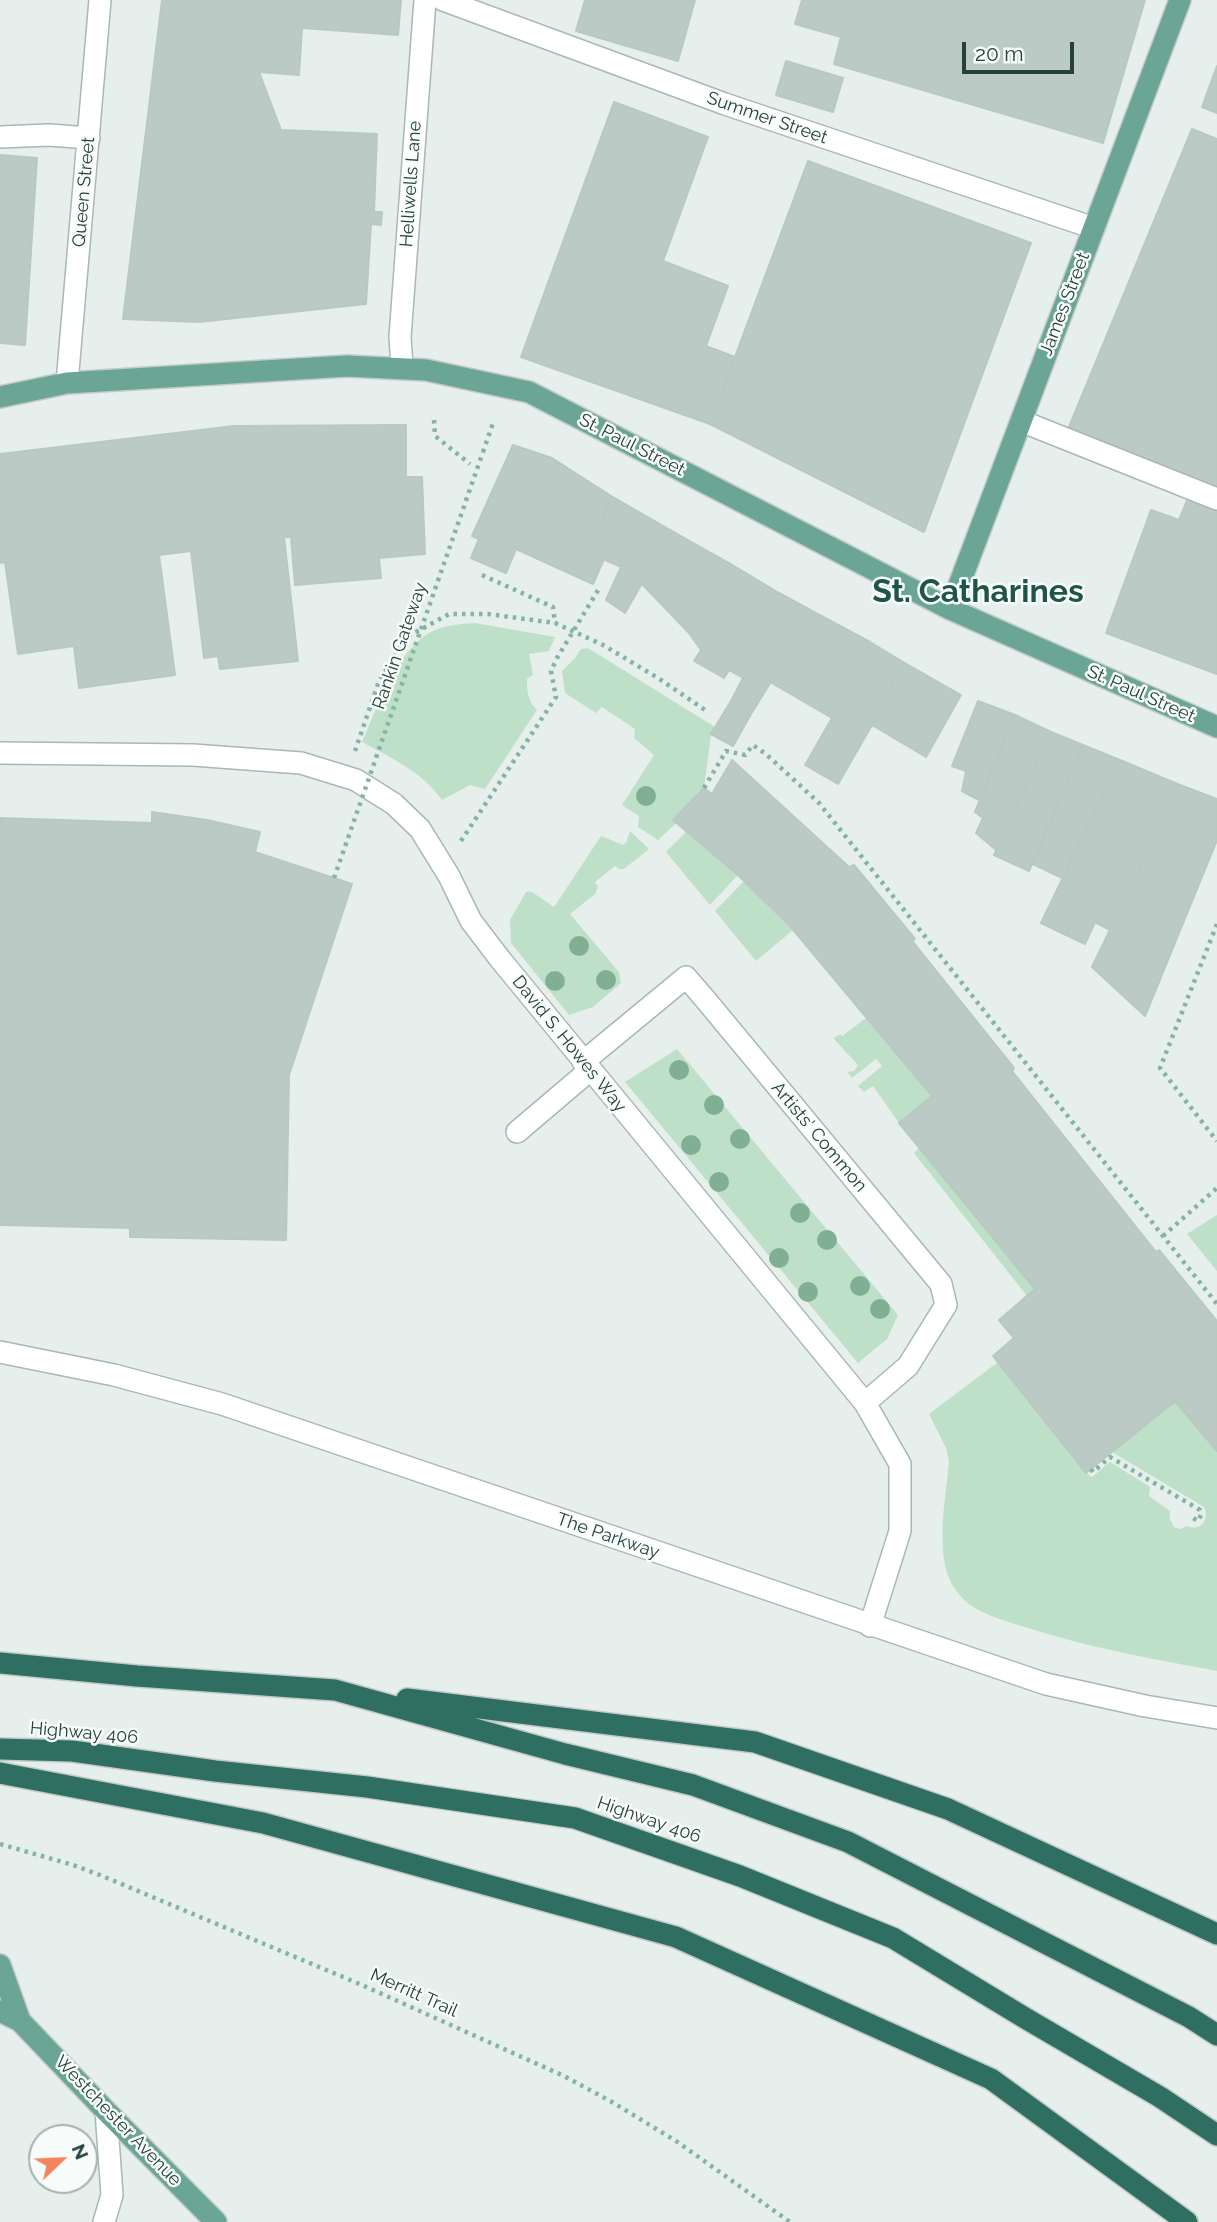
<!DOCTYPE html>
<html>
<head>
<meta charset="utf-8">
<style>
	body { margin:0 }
	#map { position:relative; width:1217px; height:2222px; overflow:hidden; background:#e6efeb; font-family:Raleway,sans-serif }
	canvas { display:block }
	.north { position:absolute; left:28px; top:2124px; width:70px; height:70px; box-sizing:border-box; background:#f7fbf9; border:2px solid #a3b1ad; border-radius:50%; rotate:67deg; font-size:19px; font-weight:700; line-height:28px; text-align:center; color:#24423a }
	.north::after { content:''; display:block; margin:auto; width:24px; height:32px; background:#f4845f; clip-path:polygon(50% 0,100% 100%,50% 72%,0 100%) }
	.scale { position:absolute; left:962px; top:42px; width:112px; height:32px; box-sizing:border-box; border:4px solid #24423a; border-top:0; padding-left:9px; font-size:21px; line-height:24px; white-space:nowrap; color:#24423a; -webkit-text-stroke:5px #f7fbf9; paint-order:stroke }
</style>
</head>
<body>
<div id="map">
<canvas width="1217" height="2222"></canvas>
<div class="north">N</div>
<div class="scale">20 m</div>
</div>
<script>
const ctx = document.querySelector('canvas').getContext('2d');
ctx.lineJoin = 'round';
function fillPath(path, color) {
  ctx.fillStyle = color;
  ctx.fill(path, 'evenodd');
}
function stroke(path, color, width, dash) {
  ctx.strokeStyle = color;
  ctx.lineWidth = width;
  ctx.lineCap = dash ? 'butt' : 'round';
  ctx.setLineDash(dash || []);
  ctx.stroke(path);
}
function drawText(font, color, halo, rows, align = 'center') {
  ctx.font = font + ' Raleway,sans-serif';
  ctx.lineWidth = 5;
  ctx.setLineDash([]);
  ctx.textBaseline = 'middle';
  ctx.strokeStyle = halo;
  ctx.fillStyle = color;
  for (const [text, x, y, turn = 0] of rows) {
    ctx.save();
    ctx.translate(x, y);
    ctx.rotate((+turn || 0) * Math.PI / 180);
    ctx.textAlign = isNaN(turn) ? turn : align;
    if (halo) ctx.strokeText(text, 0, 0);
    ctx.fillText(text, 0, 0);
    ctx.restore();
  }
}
fillPath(new Path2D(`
	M 475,623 L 555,637 L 549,651 L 529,654 L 533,675 L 527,679 C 527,691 528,702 537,710 L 485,789 L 470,785 L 442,800 C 422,772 392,758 362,742 C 378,706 391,663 423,637 C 437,626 457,624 475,623 Z
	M 588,648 L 715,727 L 711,734 L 704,788 L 674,820 L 676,823 L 658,840 L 638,827 L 639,816 L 622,805 L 654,755 L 634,738 L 635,729 L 602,707 L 596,713 L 565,693 L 562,671 L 575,658 L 581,649 Z
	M 630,831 L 649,849 L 624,869 L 619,869 L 615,866 L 595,882 L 598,887 L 595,894 L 570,914 L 619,972 L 621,983 L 593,1007 L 569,1015 L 511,943 L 510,920 L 526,892 L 532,892 L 554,907 L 601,836 L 623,845 L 626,843 Z
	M 686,832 L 738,875 L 710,905 L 666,852 Z
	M 744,881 L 793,930 L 756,961 L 715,911 Z
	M 866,1018 L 932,1096 L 899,1123 L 873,1086 L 864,1092 L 858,1086 L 882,1066 L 876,1059 L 852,1078 L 847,1072 L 854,1071 L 858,1065 L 833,1038 L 841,1034 L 842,1036 Z
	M 677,1049 L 898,1315 L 887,1339 L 858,1363 L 625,1082 Z
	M 919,1148 L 1035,1289 L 1027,1296 L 914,1153 Z
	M 1217,1215 L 1217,1271 L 1187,1234 Z
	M 998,1362 L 1086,1473 L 1092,1477 L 1110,1462 L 1150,1487 L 1149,1496 L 1170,1511 L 1170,1519 L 1174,1527 L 1180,1529 L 1187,1526 C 1201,1532 1210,1519 1204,1507 L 1112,1452 L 1175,1401 L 1217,1451 L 1217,1671 C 1153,1659 1090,1648 1028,1628 C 1009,1622 985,1616 969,1604 C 961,1598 953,1588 949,1578 C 936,1545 946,1496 949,1461 L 946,1448 L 929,1414 Z`), '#bfe0c8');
const building = new Path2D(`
	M 162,0 L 401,0 L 398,35 L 302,28 L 299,75 L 259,72 L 281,130 L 377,134 L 374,212 L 382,212 L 381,225 L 371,224 L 366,304 L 199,322 L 123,319 Z
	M 585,0 L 695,0 L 678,61 L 576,31 Z
	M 802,0 L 1145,0 L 1103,143 L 834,64 L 841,37 L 795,24 Z
	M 786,61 L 843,78 L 833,112 L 776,95 Z
	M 1217,66 L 1217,113 L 1202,107 Z
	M 614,102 L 708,137 L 663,261 L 728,286 L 706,346 L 735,357 L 710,424 L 521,357 Z
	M 1192,129 L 1217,139 L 1217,488 L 1069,427 Z
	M 0,155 L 37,158 L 25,345 L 0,343 Z
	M 808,161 L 1031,243 L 924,532 L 710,424 Z
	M 406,425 L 406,477 L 422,477 L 425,554 L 379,558 L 381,578 L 295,585 L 291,537 L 284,537 L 298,661 L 220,669 L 218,656 L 204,658 L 191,551 L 159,555 L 175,675 L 79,688 L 74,646 L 18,654 L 5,562 L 0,563 L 0,454 L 234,426 Z
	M 513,445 L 552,458 L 611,496 L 590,553 L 604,559 L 593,584 L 516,549 L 506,573 L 471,558 L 479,539 L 472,536 Z
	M 611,496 L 672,531 L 625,613 L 606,600 L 621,567 L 590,553 Z
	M 1188,498 L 1217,509 L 1217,674 L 1106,633 L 1151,510 L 1179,520 Z
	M 672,531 L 729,563 L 689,633 L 642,584 Z
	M 729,563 L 779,593 L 724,678 L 694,661 L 701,650 L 689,633 Z
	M 779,593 L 814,612 L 751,714 L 731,701 L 743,678 L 729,670 Z
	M 814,612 L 870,642 L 832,718 L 770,682 Z
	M 870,642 L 903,662 L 872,725 L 838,784 L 805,765 L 832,718 Z
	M 903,662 L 961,695 L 926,757 L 872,725 Z
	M 731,701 L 751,714 L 733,746 L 711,734 Z
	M 978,701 L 1015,715 L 979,800 L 962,791 L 966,771 L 952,766 Z
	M 1015,715 L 1051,732 L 996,850 L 976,833 L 983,818 L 975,812 Z
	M 1051,732 L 1083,745 L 1029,871 L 994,855 Z
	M 1083,745 L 1120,760 L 1062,878 L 1033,864 Z
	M 732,760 L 849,867 L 854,865 L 915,939 L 912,941 L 1014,1068 L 1012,1071 L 1156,1252 L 1159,1250 L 1217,1321 L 1217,1451 L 1175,1401 L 1086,1473 L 993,1356 L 1014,1338 L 999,1320 L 1035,1289 L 899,1123 L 932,1096 L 790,926 L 738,875 L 673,820 L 704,788 L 712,794 Z
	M 1120,760 L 1180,785 L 1110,930 L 1095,922 L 1085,944 L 1041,923 Z
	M 1180,785 L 1217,799 L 1217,840 L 1145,1016 L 1092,967 Z
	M 152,812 L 207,820 L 260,832 L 255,852 L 352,884 L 289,1075 L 286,1240 L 130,1237 L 130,1228 L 0,1225 L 0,818 L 152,823 Z`);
fillPath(building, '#bbcac4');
stroke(building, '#b8c9c2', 2);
const minor = new Path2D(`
	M 443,0 L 725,104 L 1094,228
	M 0,137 L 49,135 L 89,138
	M 402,367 L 400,337 L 425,0
	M 67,383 L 100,0
	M 1021,421 L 1217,499
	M 0,753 L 193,755 L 301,763 L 356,780 L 394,804 L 420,829 L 449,876 L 471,921 L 500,959 L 865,1403 L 900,1464 L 900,1531 L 870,1626
	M 583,1062 L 686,977 L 705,999 L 941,1284 L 946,1305 L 908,1366 L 865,1403
	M 517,1132 L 590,1070
	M 0,1352 L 114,1375 L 222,1404 L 1046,1684 L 1145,1706 L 1217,1718
	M 104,2222 L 112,2195 L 106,2111`);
const major = new Path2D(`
	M 0,397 L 67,383 L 347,366 L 426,370 L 529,392 L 950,609 L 1217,727
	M 950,609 L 1180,0
	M 0,1965 L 20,2021
	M 0,2011 L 20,2021 L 106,2111 L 216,2222`);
const highway = new Path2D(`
	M 0,1663 L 137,1676 L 335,1690 L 565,1754 L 693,1785 L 848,1842 L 1189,2017 L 1217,2035
	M 407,1699 L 755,1742 L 948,1809 L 1217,1934
	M 0,1749 L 72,1751 L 215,1771 L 367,1787 L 575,1818 L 740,1876 L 893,1938 L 1025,2018 L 1160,2097 L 1217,2135
	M 0,1773 L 263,1823 L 676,1937 L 991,2079 L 1187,2222`);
stroke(minor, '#a8b8b2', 24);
stroke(major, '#c2cac8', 24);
stroke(highway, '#c2cac8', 24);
stroke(new Path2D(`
	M 434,420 L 435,436 L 470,464
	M 483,452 L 493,423
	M 482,575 L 553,607 L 555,623
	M 355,751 L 379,681 L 407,637 L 449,614 L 488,614 L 555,623 L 603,645 L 658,678 L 708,712
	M 704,788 L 726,751 L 745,755 L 753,745 L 767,755 L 819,803 L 1217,1304
	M 461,841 L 556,697 L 551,671 L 557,658 L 600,587
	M 1217,924 L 1160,1068 L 1217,1141
	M 1163,1236 L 1217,1188
	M 1091,1469 L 1093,1472 L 1110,1457 L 1200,1510 L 1201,1515 L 1198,1521 L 1193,1518
	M 0,1844 L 73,1865 L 100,1875 L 362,1985 L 564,2076 L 612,2102 L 676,2141 L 790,2222`), '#86b3a5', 4.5, [3.5, 5]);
stroke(minor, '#fff', 21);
stroke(major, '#6aa596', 21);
stroke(highway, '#2f6f62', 21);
stroke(new Path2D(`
	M 334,878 L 483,452`), '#86b3a5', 4.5, [3.5, 5]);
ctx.fillStyle = '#80af93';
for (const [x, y] of [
	[646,796],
	[579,946],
	[606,980],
	[555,981],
	[679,1070],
	[714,1105],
	[740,1139],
	[691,1145],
	[719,1182],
	[800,1213],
	[827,1240],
	[779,1258],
	[860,1286],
	[808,1292],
	[880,1309]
]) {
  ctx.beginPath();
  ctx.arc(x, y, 10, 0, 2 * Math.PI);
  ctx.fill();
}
drawText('18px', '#24423a', '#f7fbf9', [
	["Summer Street",767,118,19],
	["Helliwells Lane",411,184,-86],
	["Queen Street",84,192,-85],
	["James Street",1065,304,-69],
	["St. Paul Street",632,445,27],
	["Rankin Gateway",400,646,-71],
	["St. Paul Street",1141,694,24],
	["David S. Howes Way",569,1044,51],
	["Artists' Common",819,1137,50],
	["The Parkway",608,1536,19],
	["Highway 406",84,1733,5],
	["Highway 406",649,1820,19],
	["Merritt Trail",414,1993,24],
	["Westchester Avenue",118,2121,46]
]);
drawText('bold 32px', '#1f5548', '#f7fbf9', [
	["St. Catharines",978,592]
]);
</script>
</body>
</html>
